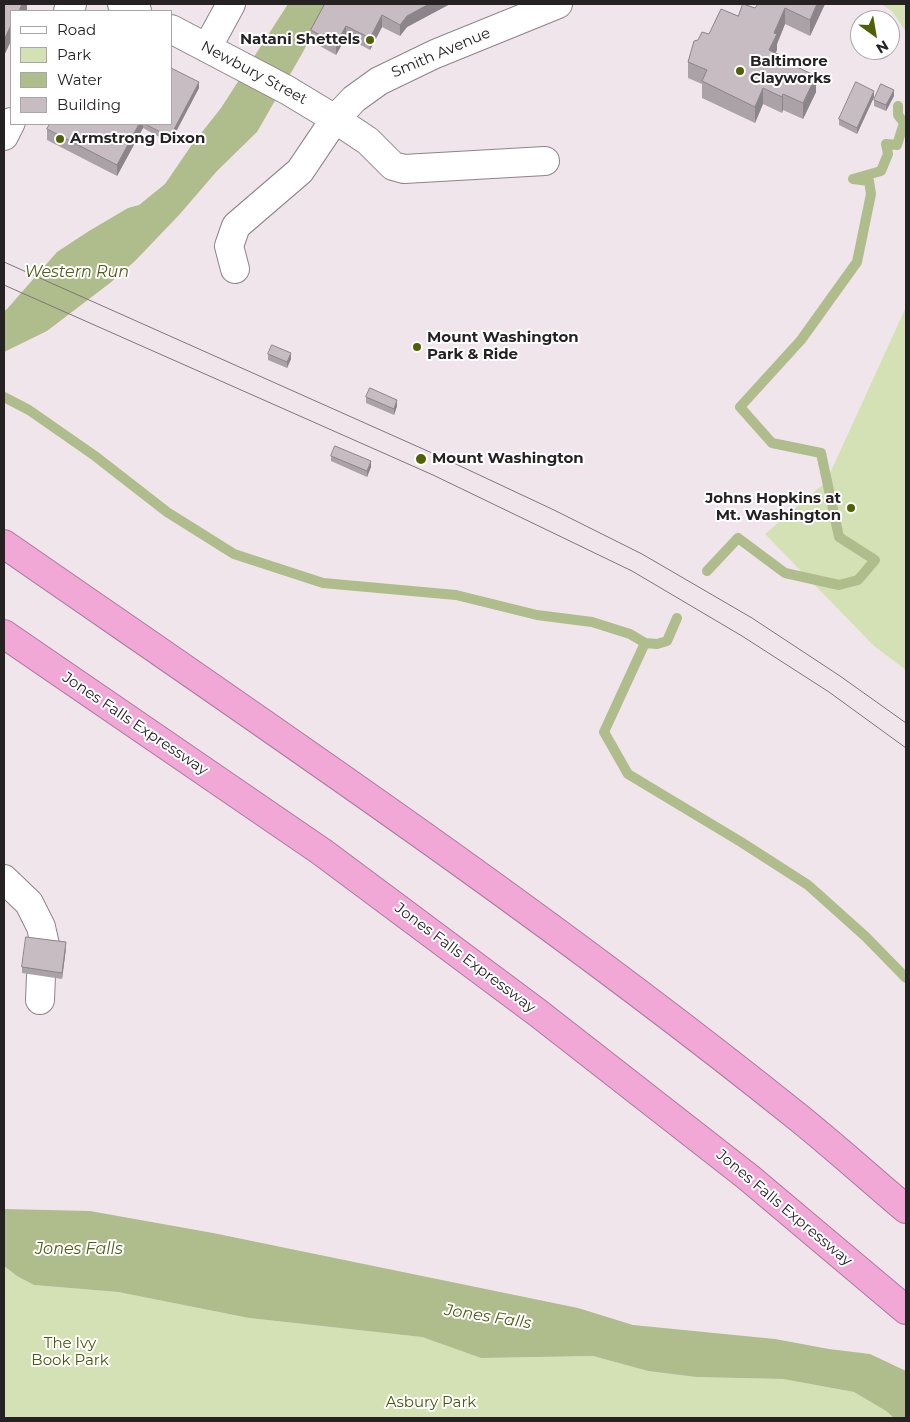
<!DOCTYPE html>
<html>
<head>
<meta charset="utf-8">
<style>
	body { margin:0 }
	#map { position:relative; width:910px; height:1422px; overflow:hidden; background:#f1e5ec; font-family:Montserrat,sans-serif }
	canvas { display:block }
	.frame { position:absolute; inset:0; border:5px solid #262224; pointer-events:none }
	.legend { position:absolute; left:10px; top:10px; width:162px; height:115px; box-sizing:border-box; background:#fff; border:1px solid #a8a7a7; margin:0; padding:6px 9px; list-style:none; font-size:15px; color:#262224 }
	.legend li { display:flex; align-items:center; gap:10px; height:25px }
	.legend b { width:25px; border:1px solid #a8a7a7 }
	.north { position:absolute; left:850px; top:10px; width:50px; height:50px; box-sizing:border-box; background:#fff; border:1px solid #a8a7a7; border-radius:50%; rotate:148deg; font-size:14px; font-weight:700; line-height:20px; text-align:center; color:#262224 }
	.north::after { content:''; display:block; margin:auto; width:18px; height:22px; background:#506105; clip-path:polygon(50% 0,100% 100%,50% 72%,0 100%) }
</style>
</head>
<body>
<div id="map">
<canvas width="910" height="1422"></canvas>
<div class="frame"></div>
<ul class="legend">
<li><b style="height:6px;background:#fff"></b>Road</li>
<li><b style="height:14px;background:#d4e1b5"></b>Park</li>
<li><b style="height:14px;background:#afbc8c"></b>Water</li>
<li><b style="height:14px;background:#c7bcc2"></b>Building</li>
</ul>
<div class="north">N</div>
</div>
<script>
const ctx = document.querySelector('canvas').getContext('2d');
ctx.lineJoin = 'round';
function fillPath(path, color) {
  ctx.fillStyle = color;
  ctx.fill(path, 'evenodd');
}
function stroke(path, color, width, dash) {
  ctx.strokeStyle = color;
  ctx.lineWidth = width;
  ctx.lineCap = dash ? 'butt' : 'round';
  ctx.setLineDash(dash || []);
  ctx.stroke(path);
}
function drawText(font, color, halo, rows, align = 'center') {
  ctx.font = font + ' Montserrat,sans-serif';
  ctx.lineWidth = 4;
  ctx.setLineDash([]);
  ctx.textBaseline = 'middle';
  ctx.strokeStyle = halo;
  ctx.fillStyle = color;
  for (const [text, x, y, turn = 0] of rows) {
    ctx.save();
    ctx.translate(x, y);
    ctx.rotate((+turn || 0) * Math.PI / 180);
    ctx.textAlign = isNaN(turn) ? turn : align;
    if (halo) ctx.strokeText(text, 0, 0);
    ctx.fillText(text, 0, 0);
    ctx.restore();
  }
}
fillPath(new Path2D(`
	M 881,4 L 906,4 L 906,32 L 892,11 Z
	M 906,307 L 906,670 L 874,646 L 765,534 L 826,482 Z
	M 4,1266 L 17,1276 L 34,1285 L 118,1292 L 249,1318 L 422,1337 L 481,1358 L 593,1356 L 648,1371 L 696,1377 L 783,1379 L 854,1392 L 886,1411 L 894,1418 L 4,1418 Z`), '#d4e1b5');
fillPath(new Path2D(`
	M 288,4 L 327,4 L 303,52 L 257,132 L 217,171 L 179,215 L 135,261 L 110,283 L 47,331 L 4,352 L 4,311 L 7,309 L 57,252 L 89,231 L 128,208 L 139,205 L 165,184 L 191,146 L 221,108 Z
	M 4,1209 L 90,1211 L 213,1233 L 578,1308 L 633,1325 L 775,1339 L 829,1349 L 870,1354 L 906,1371 L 906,1418 L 894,1418 L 886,1411 L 854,1392 L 783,1379 L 696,1377 L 648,1371 L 593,1356 L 481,1358 L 422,1337 L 249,1318 L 118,1292 L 34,1285 L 17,1276 L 4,1266 Z`), '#afbc8c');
stroke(new Path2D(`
	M 4,397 L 29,410 L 95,456 L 167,512 L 234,554 L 323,583 L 456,595 L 537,615 L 592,622 L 630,634 L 645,643 L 657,644 L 667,641 L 677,618
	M 707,571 L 738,538 L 785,573 L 839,585 L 858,580 L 875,560 L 839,537 L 821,453 L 772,443 L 740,407 L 801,340 L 857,262 L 871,194 L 869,181 L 853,179 L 881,171 L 888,154 L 886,144 L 897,145 L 904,123 L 898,115 L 898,106
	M 645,643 L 604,732 L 628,774 L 741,842 L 808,885 L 866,937 L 906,978`), '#afbc8c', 10);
const minor = new Path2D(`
	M 122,4 L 137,11
	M 68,11 L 72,4
	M 171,29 L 287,90 L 335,119 L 354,99 L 379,81 L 435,54 L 558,4
	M 207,48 L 231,4
	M 4,136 L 11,122
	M 235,269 L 229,246 L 236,226 L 300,171 L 335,119 L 368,141 L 393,166 L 404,169 L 545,161
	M 4,879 L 29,903 L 41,927 L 45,945
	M 40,1000 L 41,976`);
const highway = new Path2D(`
	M 4,544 C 271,729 541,911 794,1114 C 833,1145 869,1178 906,1209
	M 4,634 L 322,852 L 538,1013 L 748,1177 L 906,1310`);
stroke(minor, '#8d8388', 30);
stroke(highway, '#ab7998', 30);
stroke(minor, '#fff', 28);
stroke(highway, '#f2a8d6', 28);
stroke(new Path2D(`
	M 4,262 L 441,457 L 554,510 L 642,554 L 752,618 L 840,676 L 906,723
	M 4,285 L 433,475 L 632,571 L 742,636 L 829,692 L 906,748`), '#7e767a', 1);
fillPath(new Path2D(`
	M 325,4 L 450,4 L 407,27 L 400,36 L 382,27 L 370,50 L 346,37 L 336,55 L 311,41 L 311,30 Z
	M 825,4 L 810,36 L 785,24 L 777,44 L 777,50 L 775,53 L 799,68 L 816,92 L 803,119 L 783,110 L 782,113 L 763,104 L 755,123 L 702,98 L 702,84 L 688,78 L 688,62 L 698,40 L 738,16 L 755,8 Z
	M 199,88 L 170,143 L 143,128 L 117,176 L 47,140 L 47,129 L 50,124 L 171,124 Z
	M 894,96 L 886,111 L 874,106 L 874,100 Z
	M 874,97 L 857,134 L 839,125 L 839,119 Z
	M 268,354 L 291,359 L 287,368 L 268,360 Z
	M 366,397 L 397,406 L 394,415 L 366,403 Z
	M 331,456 L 371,467 L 367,477 L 331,461 Z
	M 66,948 L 62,979 L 22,973 L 22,967 Z`), '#aba2a7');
fillPath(new Path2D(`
	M 22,4 L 27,4 L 27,11 L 19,11 Z
	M 429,4 L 450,4 L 407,27 L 400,36 L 400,25 L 407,16 Z
	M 817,4 L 825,4 L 810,36 L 810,20 Z
	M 785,8 L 785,24 L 777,44 L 777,50 L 769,66 L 769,50 L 774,33 Z
	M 382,15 L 382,27 L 370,50 L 370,38 Z
	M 11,25 L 11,41 L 4,56 L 4,40 Z
	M 346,26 L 346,37 L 336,55 L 336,44 Z
	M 816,76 L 816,92 L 803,119 L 803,103 Z
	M 199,82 L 199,88 L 170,143 L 170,137 Z
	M 763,88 L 763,104 L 755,123 L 755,107 Z
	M 894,90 L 894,96 L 886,111 L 886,105 Z
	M 874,91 L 874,97 L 857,134 L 857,128 Z
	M 783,94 L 783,110 L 782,113 L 782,97 Z
	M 139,124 L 143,124 L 143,128 L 117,176 L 117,165 Z
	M 291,353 L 291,359 L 287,368 L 287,362 Z
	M 397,400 L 397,406 L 394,415 L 394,409 Z
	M 371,461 L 371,467 L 367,477 L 367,471 Z
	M 66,942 L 66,948 L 62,979 L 62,973 Z`), '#8b8488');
const building = new Path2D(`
	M 4,4 L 22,4 L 19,11 L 11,11 L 11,25 L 4,40 Z
	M 325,4 L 429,4 L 407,16 L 400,25 L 382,15 L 370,38 L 346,26 L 336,44 L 311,30 Z
	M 743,4 L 755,8 L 758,4 L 817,4 L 810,20 L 785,8 L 774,33 L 777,34 L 769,50 L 799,64 L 797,67 L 816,76 L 803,103 L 783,94 L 782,97 L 763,88 L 755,107 L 702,81 L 707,70 L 688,62 L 694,41 L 698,40 L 702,32 L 709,34 L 721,9 L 738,16 Z
	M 171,68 L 199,82 L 170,137 L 145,124 L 171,124 Z
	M 856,82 L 874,91 L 857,128 L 839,119 Z
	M 881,84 L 894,90 L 886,105 L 874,100 Z
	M 50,124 L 139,124 L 117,165 L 47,129 Z
	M 272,345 L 291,353 L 287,362 L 268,354 Z
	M 370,388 L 397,400 L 394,409 L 366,397 Z
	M 335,446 L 371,461 L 367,471 L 331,456 Z
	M 26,937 L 66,942 L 62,973 L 22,967 Z`);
fillPath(building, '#c7bcc2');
stroke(building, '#8b8488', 1);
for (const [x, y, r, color] of [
	[370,40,5,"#506105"],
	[740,71,5,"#506105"],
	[60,139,5,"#506105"],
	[417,347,5,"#506105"],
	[421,459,6,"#506105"],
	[851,508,5,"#506105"]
]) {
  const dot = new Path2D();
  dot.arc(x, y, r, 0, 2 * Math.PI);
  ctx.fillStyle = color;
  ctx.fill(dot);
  stroke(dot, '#fff', 2);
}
drawText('bold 15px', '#262224', '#fff', [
	["Natani Shettels",360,40,"right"],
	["Baltimore",750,62],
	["Clayworks",750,79],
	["Armstrong Dixon",70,139],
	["Mount Washington",427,338],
	["Park & Ride",427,355],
	["Mount Washington",432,459],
	["Johns Hopkins at",841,499,"right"],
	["Mt. Washington",841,516,"right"]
], 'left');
drawText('15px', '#262224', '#fff', [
	["Smith Avenue",441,53,-23],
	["Newbury Street",254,73,28],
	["Jones Falls Expressway",135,724,34],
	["Jones Falls Expressway",465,958,37],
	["Jones Falls Expressway",784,1208,40]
]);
drawText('15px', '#49580d', '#fff', [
	["The Ivy",70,1344],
	["Book Park",70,1361],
	["Asbury Park",431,1403]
]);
drawText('italic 16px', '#4f5d15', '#fff', [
	["Western Run",77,272],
	["Jones Falls",79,1249],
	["Jones Falls",488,1317,9]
]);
</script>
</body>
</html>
